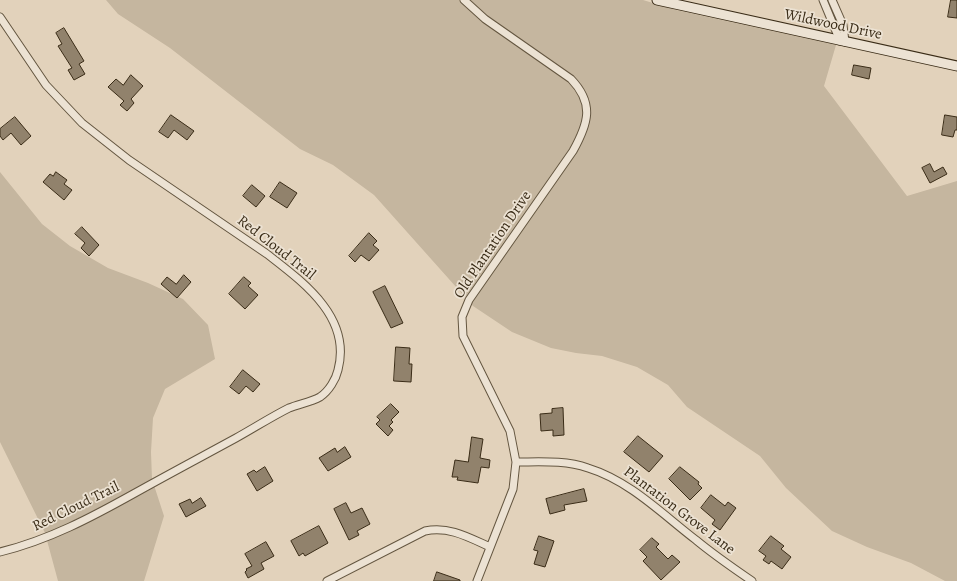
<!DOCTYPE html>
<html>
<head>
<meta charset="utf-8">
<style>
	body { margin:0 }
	canvas { display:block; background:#e2d2bb }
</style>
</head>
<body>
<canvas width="957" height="581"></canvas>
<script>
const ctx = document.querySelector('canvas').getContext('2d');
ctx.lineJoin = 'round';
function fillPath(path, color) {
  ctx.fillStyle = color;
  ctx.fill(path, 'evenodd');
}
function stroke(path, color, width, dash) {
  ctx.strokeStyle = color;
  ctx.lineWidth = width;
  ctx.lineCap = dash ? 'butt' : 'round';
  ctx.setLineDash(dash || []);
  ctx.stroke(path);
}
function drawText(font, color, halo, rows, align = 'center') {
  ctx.font = font + ' Alegreya,serif';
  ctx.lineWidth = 3.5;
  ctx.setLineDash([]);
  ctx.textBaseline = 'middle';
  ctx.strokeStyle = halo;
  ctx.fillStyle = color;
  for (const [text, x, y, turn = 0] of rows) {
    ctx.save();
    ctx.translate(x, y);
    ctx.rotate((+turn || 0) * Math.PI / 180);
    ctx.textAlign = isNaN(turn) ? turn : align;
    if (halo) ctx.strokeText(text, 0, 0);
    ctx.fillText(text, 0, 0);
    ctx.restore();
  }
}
fillPath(new Path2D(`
	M 106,0 L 643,0 L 676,10 L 836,45 L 824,86 L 907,196 L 957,181 L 957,581 L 945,581 L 911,563 L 867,547 L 832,531 L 786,488 L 760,456 L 687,407 L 668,385 L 637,367 L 602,356 L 576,353 L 551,348 L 512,332 L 473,306 L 374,195 L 333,165 L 300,149 L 170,48 L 118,14 Z
	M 0,172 L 42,224 L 70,246 L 108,268 L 148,283 L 183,299 L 208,325 L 215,359 L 165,389 L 153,418 L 151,452 L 152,479 L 164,516 L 144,581 L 58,581 L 45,533 L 0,442 Z`), '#c5b69f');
const building = new Path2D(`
	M 951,0 L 957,0 L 957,18 L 948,17 Z
	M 64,28 L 84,61 L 79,64 L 85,74 L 74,80 L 68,70 L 72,68 L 58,46 L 62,44 L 56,33 Z
	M 854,65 L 871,68 L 869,79 L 852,75 Z
	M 131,75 L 143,86 L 131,99 L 134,103 L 127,111 L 120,105 L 124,101 L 108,87 L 116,79 L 123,85 Z
	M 171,115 L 194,131 L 187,140 L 174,130 L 168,138 L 159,132 Z
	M 945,115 L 957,117 L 957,130 L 955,130 L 953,137 L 942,135 Z
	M 15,117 L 31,136 L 21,145 L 11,133 L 3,140 L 0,136 L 0,129 Z
	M 930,164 L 934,172 L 943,167 L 947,174 L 930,183 L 922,168 Z
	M 56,172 L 67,180 L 64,184 L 72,190 L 64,200 L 43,182 L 50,174 L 53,176 Z
	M 280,182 L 297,193 L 287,208 L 270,197 Z
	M 252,185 L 265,196 L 256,207 L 243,196 Z
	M 82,227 L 99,245 L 89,256 L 81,248 L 85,243 L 75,234 Z
	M 369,233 L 377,241 L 373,245 L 379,250 L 369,261 L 361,255 L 355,262 L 349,256 Z
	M 184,275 L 191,282 L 177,298 L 161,284 L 167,277 L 176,284 Z
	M 244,277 L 251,283 L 248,286 L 258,295 L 245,309 L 229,294 Z
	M 385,286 L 403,323 L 391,328 L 373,292 Z
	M 396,347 L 410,348 L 409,364 L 412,364 L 411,382 L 394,381 Z
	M 243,370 L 260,384 L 253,392 L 246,386 L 239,394 L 230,387 Z
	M 391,404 L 399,412 L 391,420 L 393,422 L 389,426 L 393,430 L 388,436 L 376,424 L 380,420 L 377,417 Z
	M 563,408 L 564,435 L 553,436 L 553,430 L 541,431 L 540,414 L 552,413 L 552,409 Z
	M 638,436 L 663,456 L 649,472 L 624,452 Z
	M 472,437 L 483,439 L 480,458 L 490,460 L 489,468 L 481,467 L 478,483 L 457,480 L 458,477 L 452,477 L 455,460 L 468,462 Z
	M 345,447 L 351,457 L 328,471 L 319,458 L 335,448 L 337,452 Z
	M 265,467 L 273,481 L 257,491 L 247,474 L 254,470 L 256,472 Z
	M 680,467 L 699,482 L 698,484 L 702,488 L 690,500 L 669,479 Z
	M 584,489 L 587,501 L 564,505 L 565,510 L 550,514 L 546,499 Z
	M 711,495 L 725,506 L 728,502 L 736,508 L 720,530 L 712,524 L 715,520 L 701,508 Z
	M 201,498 L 206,506 L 186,517 L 179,504 L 190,499 L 192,503 Z
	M 346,503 L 351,513 L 362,508 L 370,524 L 357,531 L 359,535 L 349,540 L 334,509 Z
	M 319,526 L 328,543 L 305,556 L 303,553 L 299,556 L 291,541 Z
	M 539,536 L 554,541 L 545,567 L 534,564 L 538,551 L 534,550 Z
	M 771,536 L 784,546 L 781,549 L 791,557 L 782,569 L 771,561 L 769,564 L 763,560 L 766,556 L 759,551 Z
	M 652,538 L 659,544 L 656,547 L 668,559 L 672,555 L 680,562 L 661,580 L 643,561 L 647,557 L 640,550 Z
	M 266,542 L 274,556 L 261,563 L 264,569 L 248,578 L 245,572 L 247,570 L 246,569 L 252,566 L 245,554 Z
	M 437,572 L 460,580 L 460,581 L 434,581 Z`);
fillPath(building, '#91826c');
stroke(building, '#3a2c17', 1);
const street = new Path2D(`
	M 464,0 L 485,19 L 571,79 C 595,104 588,124 573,151 L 469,300 L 462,317 L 463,336 L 510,431 L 516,462 L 513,489 L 477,581
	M 823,0 L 840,41
	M 832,0 L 843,25 L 845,42
	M 0,17 L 46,85 L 82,123 L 129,160 L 267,254 C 303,282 352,317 338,370 C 336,379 329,391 320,397 C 311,402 299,404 289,408 C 271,417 254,428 236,438 C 203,456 169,474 135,493 C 92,517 49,540 0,552
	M 516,462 C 540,462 565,460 588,468 C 630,481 662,514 696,540 C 714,555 733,568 752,581
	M 327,581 L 425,531 C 449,526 468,537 490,547`);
const secondary = new Path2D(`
	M 657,0 L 957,66`);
stroke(street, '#645640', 9);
stroke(secondary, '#3a2c17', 11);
stroke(street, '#ece2d3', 7);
stroke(secondary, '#ece2d3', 9);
drawText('15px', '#3a2c17', '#ece2d3', [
	["Wildwood Drive",833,25,12],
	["Old Plantation Drive",493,245,-56],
	["Red Cloud Trail",276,248,38],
	["Red Cloud Trail",76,507,-26],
	["Plantation Grove Lane",679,511,37]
]);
</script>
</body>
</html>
